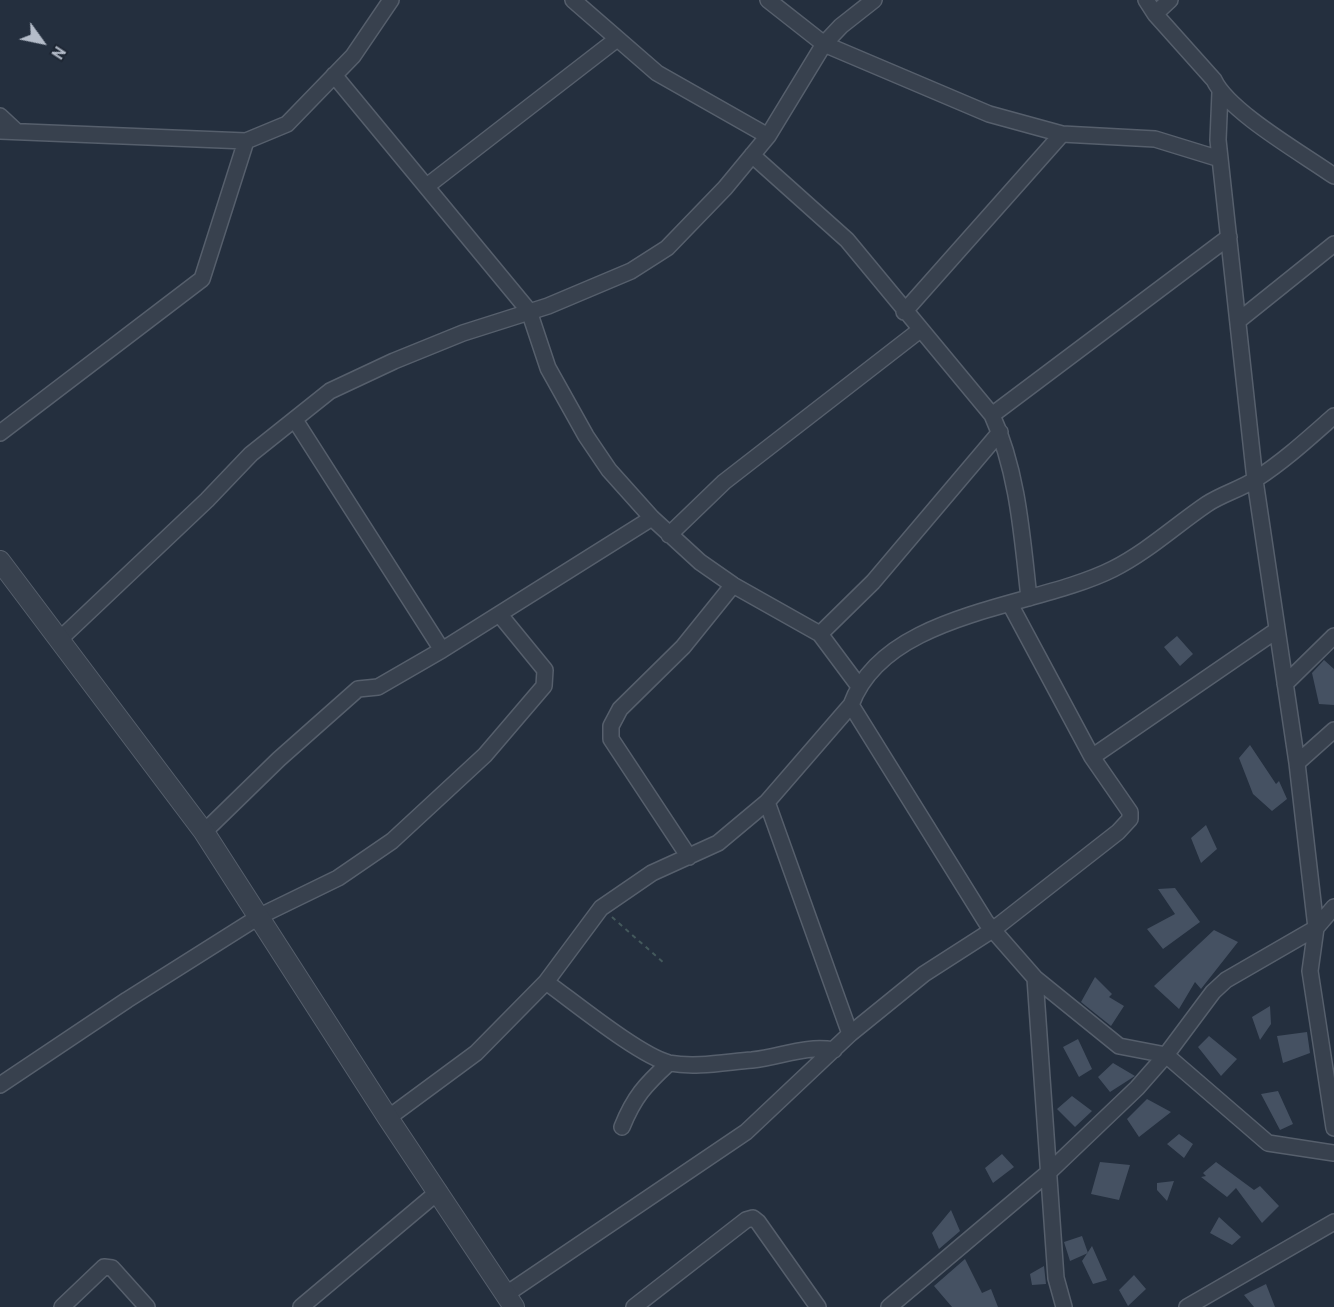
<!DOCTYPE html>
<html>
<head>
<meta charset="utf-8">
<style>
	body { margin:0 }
	#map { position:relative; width:1334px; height:1307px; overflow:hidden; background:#242f3e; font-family:Overpass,sans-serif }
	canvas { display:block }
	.north { position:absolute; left:12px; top:12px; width:60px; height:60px; -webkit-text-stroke:4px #1d2633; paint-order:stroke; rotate:123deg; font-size:16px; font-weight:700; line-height:24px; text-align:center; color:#b4bcc9 }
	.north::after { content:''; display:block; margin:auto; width:21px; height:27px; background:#b4bcc9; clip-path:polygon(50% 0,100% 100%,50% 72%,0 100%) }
</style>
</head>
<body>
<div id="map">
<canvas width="1334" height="1307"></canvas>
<div class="north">N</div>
</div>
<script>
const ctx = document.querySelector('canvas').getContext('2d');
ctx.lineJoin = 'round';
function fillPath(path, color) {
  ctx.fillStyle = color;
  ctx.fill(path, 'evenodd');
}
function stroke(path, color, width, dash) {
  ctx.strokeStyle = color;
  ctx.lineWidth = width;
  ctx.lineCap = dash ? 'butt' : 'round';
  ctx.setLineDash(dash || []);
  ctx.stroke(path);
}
fillPath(new Path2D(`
	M 1177,636 L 1193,654 L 1180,666 L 1164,647 Z
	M 1324,660 L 1334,669 L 1334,705 L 1319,704 L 1312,673 Z
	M 1250,745 L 1276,784 L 1279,781 L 1287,799 L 1272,811 L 1253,794 L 1239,758 Z
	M 1206,825 L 1217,849 L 1201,863 L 1191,838 Z
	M 1175,888 L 1200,922 L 1163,949 L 1147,929 L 1175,914 L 1158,889 Z
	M 1214,930 L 1238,942 L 1201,989 L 1195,982 L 1179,1009 L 1154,986 Z
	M 1095,977 L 1112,994 L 1109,997 L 1124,1006 L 1111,1026 L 1081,1002 Z
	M 1270,1006 L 1271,1024 L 1260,1040 L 1252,1017 Z
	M 1307,1032 L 1310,1053 L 1283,1063 L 1277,1036 Z
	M 1209,1036 L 1237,1059 L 1221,1076 L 1198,1047 Z
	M 1078,1039 L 1092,1069 L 1079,1077 L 1063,1047 Z
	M 1113,1063 L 1135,1076 L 1110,1092 L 1098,1077 Z
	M 1278,1091 L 1293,1124 L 1280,1130 L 1261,1094 Z
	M 1072,1096 L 1092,1111 L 1075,1127 L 1057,1109 Z
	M 1147,1099 L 1171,1112 L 1139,1137 L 1127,1119 Z
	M 1179,1134 L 1193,1144 L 1184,1158 L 1167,1144 Z
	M 1002,1154 L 1014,1167 L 993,1183 L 985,1168 Z
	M 1100,1162 L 1130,1165 L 1119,1200 L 1091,1194 Z
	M 1216,1162 L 1254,1190 L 1260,1186 L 1279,1206 L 1262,1223 L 1236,1188 L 1227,1197 L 1201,1177 L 1206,1176 L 1203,1173 Z
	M 1174,1181 L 1167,1201 L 1157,1190 L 1157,1183 Z
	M 951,1210 L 960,1231 L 939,1249 L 932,1233 Z
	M 1219,1217 L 1241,1237 L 1232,1245 L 1210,1233 Z
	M 1082,1236 L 1088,1253 L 1070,1261 L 1064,1242 Z
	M 1092,1246 L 1107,1280 L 1093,1284 L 1082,1261 Z
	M 965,1259 L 982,1293 L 991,1289 L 998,1307 L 952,1307 L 934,1286 Z
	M 1044,1266 L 1046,1284 L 1032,1285 L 1030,1274 Z
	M 1134,1275 L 1146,1289 L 1128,1306 L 1119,1290 Z
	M 1266,1284 L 1275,1307 L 1254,1307 L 1244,1295 Z`), '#455162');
const minor = new Path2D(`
	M 573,0 L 657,73 L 768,136
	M 768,0 L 824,44 L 989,114 L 1062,134 L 1155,139 L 1220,159
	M 1146,0 L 1155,14 L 1214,80 C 1229,112 1303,154 1334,176
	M 1155,14 L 1170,0
	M 334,75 L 529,311 L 548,368 L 586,436 L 609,470 L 652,518 L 700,562 L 733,585 L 820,634 L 858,685
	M 1220,92 L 1218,140 L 1255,480 L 1297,763 L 1316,928 L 1310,971 L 1334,1128
	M 0,116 L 15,130
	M 0,131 L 246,141 L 287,124 L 353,56 L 391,0
	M 752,155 L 847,240 L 992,415 C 1018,472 1022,536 1029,598
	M 427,186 L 617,39
	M 904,312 L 1062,134
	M 1238,321 L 1334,244
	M 992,415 L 1229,237
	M 295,420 L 442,650 L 652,518
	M 0,433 L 202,279 L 246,141
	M 669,535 L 724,482 L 920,330
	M 1010,604 L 1092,757
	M 820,634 L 873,582 L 1000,432
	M 59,640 L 207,500 L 251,454 L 330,391 L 394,361 L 463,333 L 548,306 L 631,271 L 667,248 L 725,188 L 768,136 L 824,44 L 841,26 L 874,0
	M 1285,684 L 1334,636
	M 851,705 L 986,922 L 1035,978 L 1119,1046 L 1166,1055 L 1268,1143 L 1334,1153
	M 1297,763 L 1334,730
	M 767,802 L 850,1034
	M 204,832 L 279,759 L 358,689 L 378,687 L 442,650
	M 689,857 L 611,739 L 611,726 L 620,709 L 683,647 L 733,585
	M 1035,978 L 1056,1278 L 1064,1307
	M 546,982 C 574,1002 640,1056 669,1063 C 696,1068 726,1062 752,1060 C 781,1057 805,1045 834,1050
	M 0,1085 L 127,1000 L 260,916 L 338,878 L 392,841 L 485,755 L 544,686 L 545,670 L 500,615
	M 388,1118 L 476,1053 L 546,982 L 601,908 L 652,873 L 718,843 L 767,802 L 851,705 C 885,611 1036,608 1113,569 C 1147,552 1176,525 1207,504 C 1222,494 1241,489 1256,479 C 1284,461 1309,438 1334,416
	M 622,1127 C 634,1097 645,1085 669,1063
	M 505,1295 L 746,1132 L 850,1034 L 924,974 L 994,929 L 1118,832 L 1130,819 L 1130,812 L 1092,757 L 1277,630
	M 62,1307 L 104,1267 L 112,1268 L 147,1307
	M 301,1307 L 439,1191
	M 634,1307 L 746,1220 L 753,1218 L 758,1222 L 818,1307
	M 889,1307 L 1049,1172 L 1137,1088 L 1166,1055 L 1213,992 L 1226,980 L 1316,928 L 1334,907
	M 1187,1307 L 1334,1222`);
const tertiary = new Path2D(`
	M 0,561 L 204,832 L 388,1118 L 514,1307`);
stroke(minor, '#565f6c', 18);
stroke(tertiary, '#565f6c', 22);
stroke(new Path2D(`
	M 612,917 L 665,964`), '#44595c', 2, [4.5, 4.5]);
stroke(minor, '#38414e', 15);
stroke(tertiary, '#38414e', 20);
</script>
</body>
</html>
